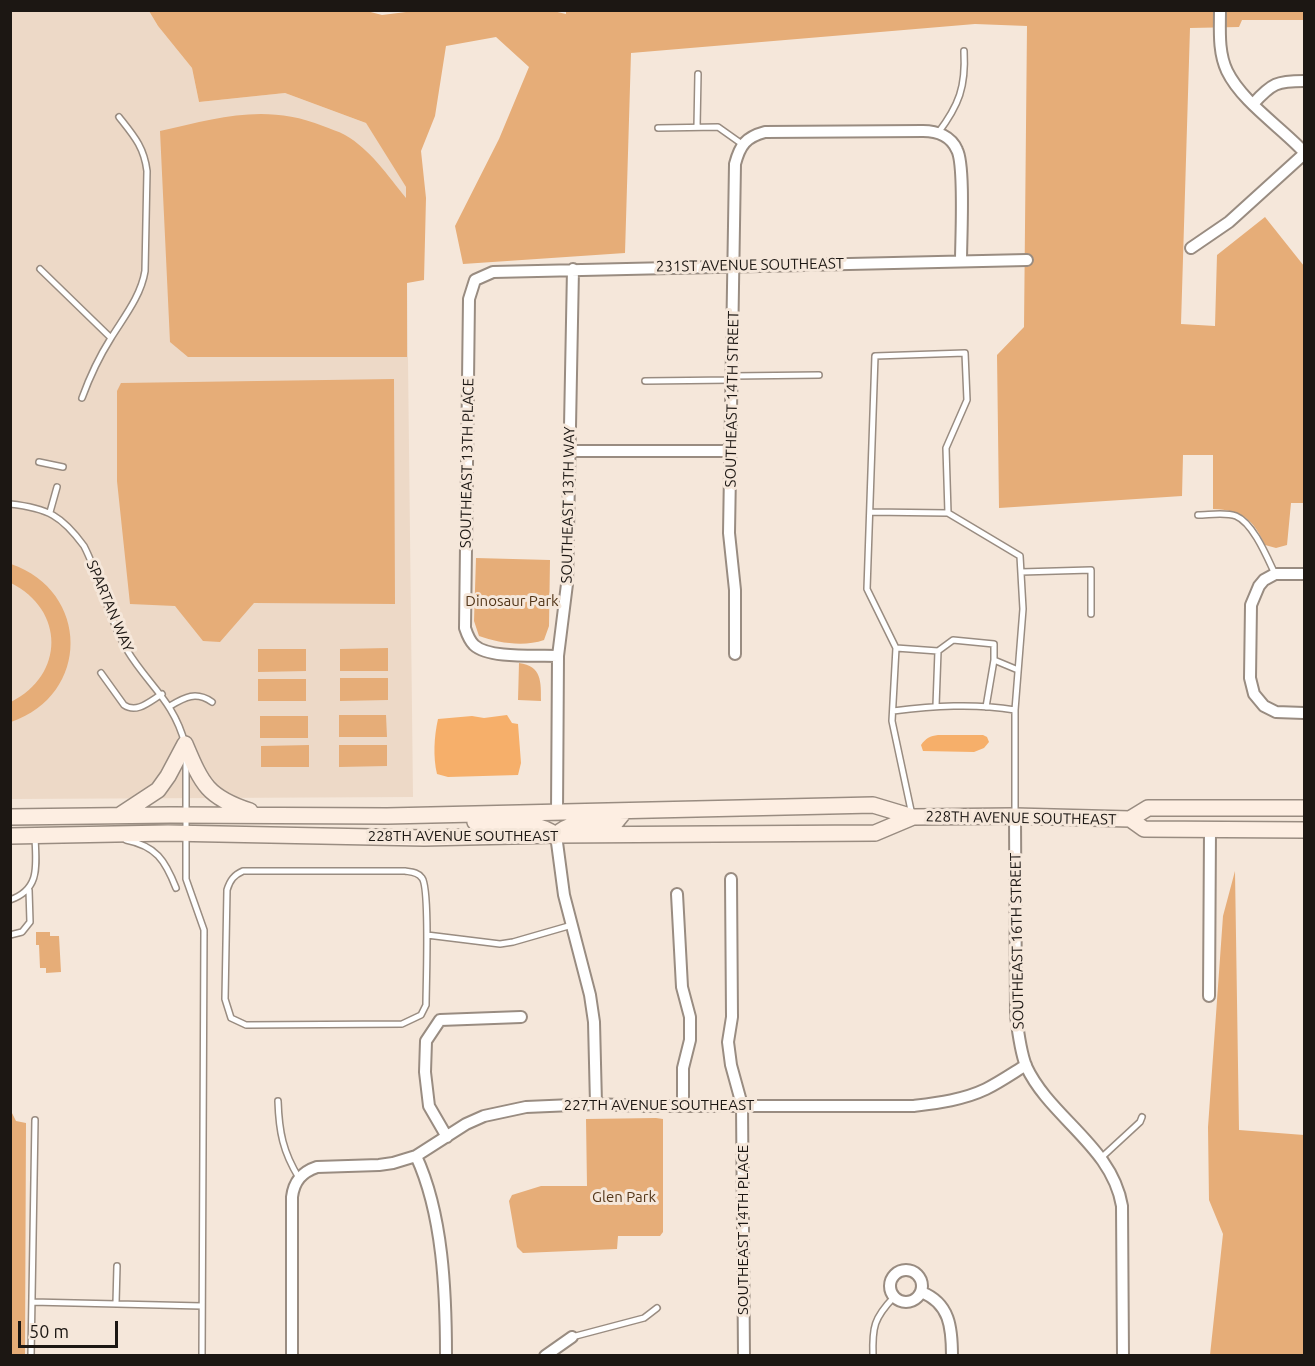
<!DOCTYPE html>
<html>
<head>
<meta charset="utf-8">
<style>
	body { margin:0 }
	#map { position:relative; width:1315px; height:1366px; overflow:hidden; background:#f5e7da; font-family:Ubuntu,sans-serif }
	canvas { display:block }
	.frame { position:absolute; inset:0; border:12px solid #1c1713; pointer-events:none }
	.scale { position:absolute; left:18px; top:1321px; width:100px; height:27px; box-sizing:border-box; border:3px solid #1c1713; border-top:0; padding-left:8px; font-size:18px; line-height:21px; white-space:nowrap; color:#1c1713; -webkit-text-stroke:4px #f5e7da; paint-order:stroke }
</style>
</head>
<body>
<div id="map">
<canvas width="1315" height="1366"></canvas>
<div class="frame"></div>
<div class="scale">50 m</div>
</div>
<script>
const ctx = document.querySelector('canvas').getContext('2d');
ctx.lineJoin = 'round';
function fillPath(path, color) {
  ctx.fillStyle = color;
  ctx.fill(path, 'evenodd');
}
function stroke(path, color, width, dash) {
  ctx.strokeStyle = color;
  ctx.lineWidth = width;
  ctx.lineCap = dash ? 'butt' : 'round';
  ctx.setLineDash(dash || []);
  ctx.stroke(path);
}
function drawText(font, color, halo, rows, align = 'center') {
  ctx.font = font + ' Ubuntu,sans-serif';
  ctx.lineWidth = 6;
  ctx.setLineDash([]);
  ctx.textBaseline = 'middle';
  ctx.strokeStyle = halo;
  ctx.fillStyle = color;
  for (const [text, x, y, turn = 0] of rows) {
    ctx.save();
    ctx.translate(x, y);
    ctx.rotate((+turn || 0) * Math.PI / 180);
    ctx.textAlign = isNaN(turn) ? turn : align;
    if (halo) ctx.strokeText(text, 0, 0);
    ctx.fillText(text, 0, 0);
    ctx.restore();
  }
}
fillPath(new Path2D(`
	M 10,11 L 149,11 L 158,26 L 192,68 L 199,102 L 285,93 L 366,123 L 406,187 L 413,797 L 11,799 Z`), '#edd9c7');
fillPath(new Path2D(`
	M 363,10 L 382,15 L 422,10 L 549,10 L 566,14 L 566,10 L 1304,11 L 1304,20 L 1242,20 L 1239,27 L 1190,28 L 1181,324 L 1215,326 L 1217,255 L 1265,217 L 1304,266 L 1304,503 L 1291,503 L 1287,545 L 1276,548 L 1265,545 C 1253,519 1242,510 1213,509 L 1213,455 L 1183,455 L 1182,496 L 999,508 L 997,355 L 1024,327 L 1027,26 L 975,24 L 631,53 L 625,253 L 463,264 L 455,226 L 499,139 L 529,67 L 496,37 L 446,46 L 435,116 L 421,151 L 426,198 L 424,280 L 407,283 L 407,357 L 188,357 L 170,342 L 160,131 C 218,118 265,103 323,126 C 330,129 338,131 345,135 C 370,149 388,176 406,198 L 406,187 L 366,123 L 285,93 L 199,102 L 192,68 L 158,26 L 149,11 Z
	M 394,379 L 395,604 L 254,603 L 220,642 L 203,641 L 175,606 L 130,604 L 117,481 L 117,391 L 121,383 Z
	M 476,558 L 550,560 L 549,626 L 544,640 C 524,647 498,643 479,636 L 474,621 Z
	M 11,564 C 90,591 91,695 11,722 L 11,702 C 65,675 65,610 11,583 Z
	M 388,648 L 388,671 L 340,671 L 340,649 Z
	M 258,649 L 306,649 L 306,671 L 258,672 Z
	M 519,663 C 542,666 541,682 541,701 L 518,700 Z
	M 340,678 L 388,678 L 388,700 L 340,701 Z
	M 258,679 L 306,679 L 306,701 L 258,701 Z
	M 339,715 L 386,715 L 387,737 L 339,737 Z
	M 260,716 L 308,716 L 308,738 L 260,738 Z
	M 309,745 L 309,767 L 261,767 L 261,746 Z
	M 339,745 L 387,745 L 387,766 L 339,767 Z
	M 1235,871 L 1239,1130 L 1304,1135 L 1304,1355 L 1210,1355 L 1223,1234 L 1209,1200 L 1208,1127 L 1223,916 Z
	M 36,932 L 50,932 L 50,936 L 59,936 L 61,972 L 46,973 L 46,968 L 40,968 L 39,945 L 36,945 Z
	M 10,1109 L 16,1121 L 26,1123 L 25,1355 L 11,1355 Z
	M 656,1118 L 663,1119 L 663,1232 L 660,1236 L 618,1236 L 617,1249 L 523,1253 L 517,1247 L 509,1201 L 512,1195 L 541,1186 L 587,1186 L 586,1119 Z`), '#e6ad78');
fillPath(new Path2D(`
	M 507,715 L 512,723 L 518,724 L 521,763 L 518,775 L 448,777 L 437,774 C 433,757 434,737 438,719 L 472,716 L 484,718 Z
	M 938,735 L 983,735 L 987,737 L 989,742 L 984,748 L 974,752 L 923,751 L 921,745 C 926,738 930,736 938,735 Z`), '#f6af6a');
const lane = new Path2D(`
	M 697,127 L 698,74
	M 658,128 L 718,127 L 742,144
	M 938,133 C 959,105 966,87 964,51
	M 40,269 L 111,338
	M 732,376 L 819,375
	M 645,381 L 732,380
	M 82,398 C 90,376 99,357 111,338 C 124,317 141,296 145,271 L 147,171 C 144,147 134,136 119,117
	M 39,462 L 63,467
	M 10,504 C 48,508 62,516 84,546 C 101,579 108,618 127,650 C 148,685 174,701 185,744
	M 50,512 L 57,487
	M 870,512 L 948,513 L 946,448 L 967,400 L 965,353 L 875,356 L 867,589 L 896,648 L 892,721 L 912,815
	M 948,513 L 1020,556 L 1023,609 L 1015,710 L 1015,814
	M 1198,515 C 1209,515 1225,512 1236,516 C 1253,523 1267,557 1275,574
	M 1021,572 L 1091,570 L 1091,614
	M 896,648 L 938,651 L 936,706
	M 938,651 L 953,640 L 994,644 L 994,660 L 986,707
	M 994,660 L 1018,670
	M 101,673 L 124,705 C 137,714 150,701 162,694
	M 170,706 C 185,697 196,691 212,702
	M 893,711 C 933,706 974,703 1015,710
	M 186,759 L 186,879 L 204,930 L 202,1356
	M 126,840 C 156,846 165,860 176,888
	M 243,871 L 405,871 C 411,872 418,872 422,878 C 430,888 426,986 426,1005 L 421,1015 L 402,1024 L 246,1025 L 231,1018 L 225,999 L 227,890 C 230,880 234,875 243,871 Z
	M 10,900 C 41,889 36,865 35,837
	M 10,935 L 22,932 L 30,922 L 29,890
	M 427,935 L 500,944 L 513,942 L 572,925
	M 278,1101 C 279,1132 283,1152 299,1178
	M 1101,1158 L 1140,1122 L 1142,1117
	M 32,1302 L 202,1306
	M 116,1303 L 117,1266
	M 572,1337 L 644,1318 L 657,1308
	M 31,1356 L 35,1120
	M 873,1356 C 872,1327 874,1318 894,1297`);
const street = new Path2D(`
	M 1220,10 C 1220,30 1218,52 1227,71 C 1242,102 1281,127 1304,152
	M 1253,104 C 1272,83 1277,81 1304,81
	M 1191,248 L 1229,222 L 1304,154
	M 570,451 L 731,451
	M 1304,574 L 1275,574 L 1264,580 L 1259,586 L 1251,605 L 1250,678 L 1254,694 L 1264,706 L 1276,712 L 1304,713
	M 735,654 L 735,590 L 729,533 L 735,164 C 740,145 746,137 765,132 L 923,131 C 937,131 951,136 957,150 C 965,165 961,239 961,261
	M 558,656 C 537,655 489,659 474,645 C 469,640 467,634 465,628 L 469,299 L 475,280 L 493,272 L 1027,260
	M 557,813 L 558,656 L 567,584 L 573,269
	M 1015,816 L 1016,1015 C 1018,1032 1020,1050 1026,1066 C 1050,1118 1112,1146 1122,1206 L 1123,1356
	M 556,835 L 564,895 L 590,995 L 594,1022 L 596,1104
	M 731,879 L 732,1017 L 728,1042 L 731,1065 L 742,1105 L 744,1356
	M 677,894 L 682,987 L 690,1017 L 690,1040 L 683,1068 L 683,1106
	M 1209,996 L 1210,830
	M 447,1137 L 429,1106 L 425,1072 L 426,1041 L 440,1020 L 521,1017
	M 416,1156 C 443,1214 446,1292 446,1356
	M890 1286a16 16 0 1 1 32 0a16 16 0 1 1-32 0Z
	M 921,1292 C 950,1303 952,1328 952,1356
	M 292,1356 L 292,1197 C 294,1181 302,1172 317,1167 L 379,1165 L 393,1163 L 416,1156 L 466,1124 L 484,1116 L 526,1107 L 596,1104 L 643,1106 L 913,1106 C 937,1103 963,1100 986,1089 C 1000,1082 1013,1073 1026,1065
	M 545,1356 L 572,1337`);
const secondary = new Path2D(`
	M 185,744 C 202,784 207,797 250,811
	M 120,815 L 158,790 L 168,776 L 185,744
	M 10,817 L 170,815 L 387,816 L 873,805 L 913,817 L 1015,816 L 1130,819 L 1148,808 L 1304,808
	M 1130,819 L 1144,829 L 1304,830
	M 475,822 C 505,831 526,815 556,835 C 572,819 594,824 615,823 L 624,812
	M 10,836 L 168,833 L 424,838 L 556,835 L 875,833 L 913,817`);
stroke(lane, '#998c81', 8);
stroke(street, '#998c81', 14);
stroke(secondary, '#998c81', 18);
stroke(lane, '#fff', 5);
stroke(street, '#fff', 10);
stroke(secondary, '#fdeee2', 15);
drawText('15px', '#1c1713', '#f5e7da', [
	["231ST AVENUE SOUTHEAST",750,265,-1],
	["SOUTHEAST 14TH STREET",732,399,-89],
	["SOUTHEAST 13TH PLACE",467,463,-89],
	["SOUTHEAST 13TH WAY",568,505,-89],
	["SPARTAN WAY",110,606,67],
	["228TH AVENUE SOUTHEAST",1021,818,1],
	["228TH AVENUE SOUTHEAST",463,836],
	["SOUTHEAST 16TH STREET",1017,941,-91],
	["227TH AVENUE SOUTHEAST",659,1105],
	["SOUTHEAST 14TH PLACE",743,1230,-90]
]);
drawText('15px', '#523518', '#f5e7da', [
	["Dinosaur Park",512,601],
	["Glen Park",624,1197]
]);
</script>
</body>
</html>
